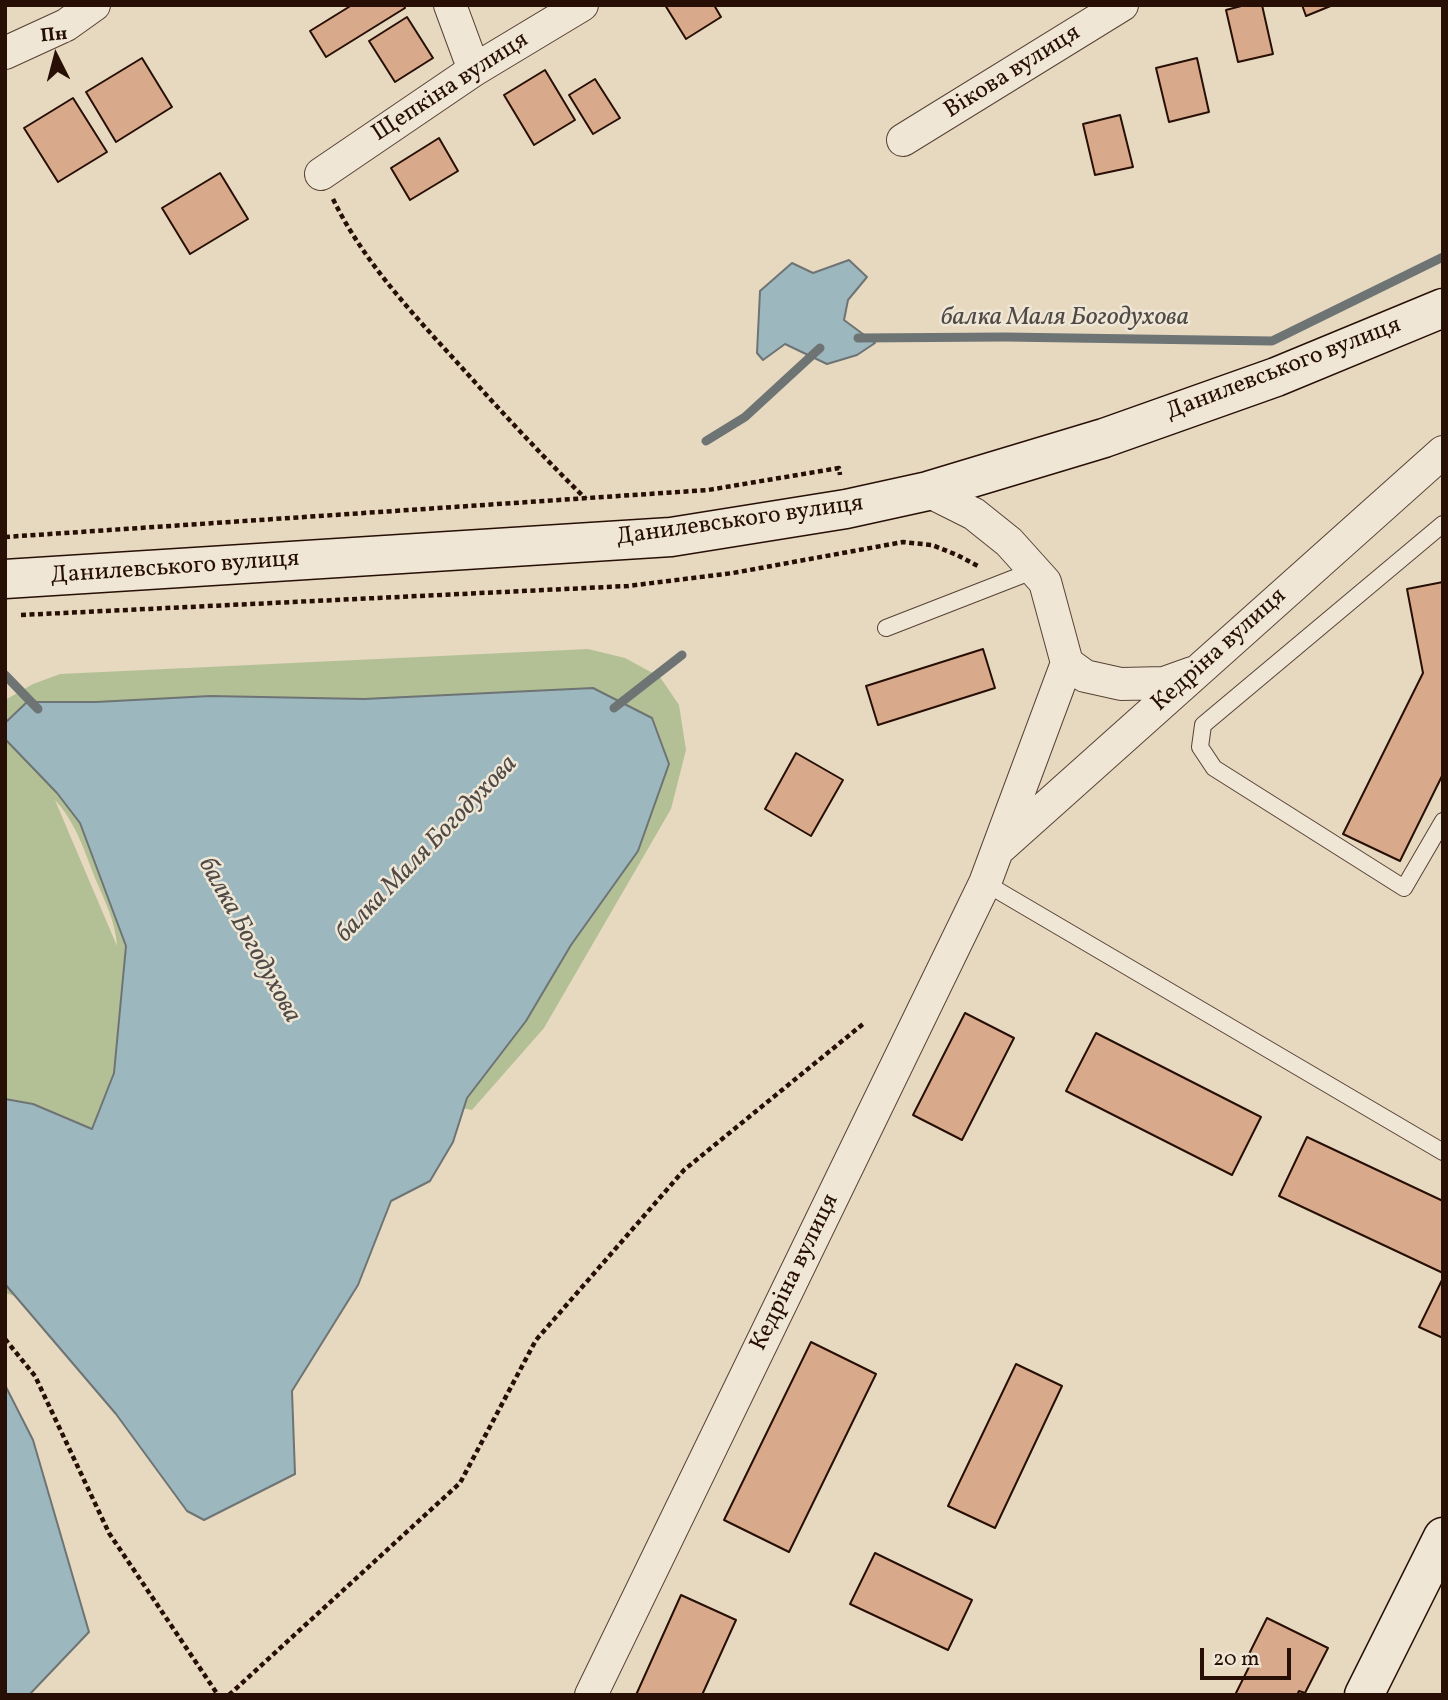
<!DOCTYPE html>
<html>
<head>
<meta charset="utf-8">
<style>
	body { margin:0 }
	#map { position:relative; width:1448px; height:1700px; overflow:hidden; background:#e7d9c0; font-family:Vollkorn,serif }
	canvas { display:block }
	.frame { position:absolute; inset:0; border:7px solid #270f05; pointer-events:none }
	.north { position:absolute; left:21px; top:21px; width:70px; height:70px; -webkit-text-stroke:5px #efe6d6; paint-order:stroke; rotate:354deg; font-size:19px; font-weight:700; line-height:28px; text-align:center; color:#270f05 }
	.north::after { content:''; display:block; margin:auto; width:24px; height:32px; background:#270f05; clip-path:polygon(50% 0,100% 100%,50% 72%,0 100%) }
	.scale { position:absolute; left:1200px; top:1648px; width:91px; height:32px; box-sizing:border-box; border:4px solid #270f05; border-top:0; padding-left:9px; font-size:21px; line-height:24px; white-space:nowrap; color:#270f05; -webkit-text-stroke:5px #efe6d6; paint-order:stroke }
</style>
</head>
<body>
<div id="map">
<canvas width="1448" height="1700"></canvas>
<div class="frame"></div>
<div class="north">Пн</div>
<div class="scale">20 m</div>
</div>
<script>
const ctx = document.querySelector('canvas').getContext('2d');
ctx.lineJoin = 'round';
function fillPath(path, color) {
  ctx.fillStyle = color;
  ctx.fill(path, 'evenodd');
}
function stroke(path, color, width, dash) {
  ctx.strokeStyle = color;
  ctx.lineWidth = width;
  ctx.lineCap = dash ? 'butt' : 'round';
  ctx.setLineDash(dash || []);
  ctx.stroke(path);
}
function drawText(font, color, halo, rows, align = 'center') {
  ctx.font = font + ' Vollkorn,serif';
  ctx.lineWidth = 5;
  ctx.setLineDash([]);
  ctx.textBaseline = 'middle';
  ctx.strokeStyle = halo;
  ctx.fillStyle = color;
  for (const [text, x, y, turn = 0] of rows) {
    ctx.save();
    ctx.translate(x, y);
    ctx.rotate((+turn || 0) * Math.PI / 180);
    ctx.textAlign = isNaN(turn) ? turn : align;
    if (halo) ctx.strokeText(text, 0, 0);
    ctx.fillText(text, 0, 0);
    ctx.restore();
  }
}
fillPath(new Path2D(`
	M 588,649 L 625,658 L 660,677 L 679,705 L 686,750 L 671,809 L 544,1028 L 472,1110 L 439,1103 L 161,981 L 37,1303 L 5,1293 L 5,700 L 33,684 L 60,674 ZM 55,800 C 76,823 84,850 95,878 C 104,899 116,923 117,946 Z`), '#b3c095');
const water = new Path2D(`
	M 849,260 L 867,277 L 848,300 L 844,320 L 875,343 L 857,355 L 827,364 L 785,344 L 763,360 L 757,353 L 760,291 L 792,263 L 813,273 Z
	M 593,688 L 652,718 L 669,764 L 638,851 L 571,945 L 526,1021 L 467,1098 L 453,1142 L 430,1181 L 391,1201 L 358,1285 L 292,1391 L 295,1474 L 204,1520 L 187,1511 L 116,1414 L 5,1284 L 5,1099 L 33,1104 L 92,1129 L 114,1073 L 126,946 L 80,823 L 57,793 L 5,739 L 5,723 L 27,702 L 96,702 L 210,696 L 364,699 Z
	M 5,1385 L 33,1440 L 89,1632 L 29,1695 L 5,1695 Z`);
fillPath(water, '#9db7be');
stroke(water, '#6e7474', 2);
stroke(new Path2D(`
	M 858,338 L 1005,337 L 1272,341 L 1443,257
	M 706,441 L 745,417 L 820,348
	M 5,675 L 38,709
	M 614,708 L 682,655`), '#6e7474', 9);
const building = new Path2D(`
	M 352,5 L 404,5 L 405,8 L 326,57 L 310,31 Z
	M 665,5 L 714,5 L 721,17 L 686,39 Z
	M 1245,5 L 1262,5 L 1273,54 L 1238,62 L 1226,10 Z
	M 1302,5 L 1333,5 L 1306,16 Z
	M 407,17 L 433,58 L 395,82 L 369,41 Z
	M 142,58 L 172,107 L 116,142 L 86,92 Z
	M 1197,58 L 1209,112 L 1169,122 L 1156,68 Z
	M 545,70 L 575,120 L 534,145 L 504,95 Z
	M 595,79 L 620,118 L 593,134 L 569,95 Z
	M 73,98 L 107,152 L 58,182 L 24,128 Z
	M 1120,115 L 1133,167 L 1095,175 L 1083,124 Z
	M 439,138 L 458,171 L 410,200 L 391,168 Z
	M 220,173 L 248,219 L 190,254 L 162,208 Z
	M 1443,582 L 1443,774 L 1400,861 L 1343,834 L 1423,673 L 1407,589 Z
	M 983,649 L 995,688 L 878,725 L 866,686 Z
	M 796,753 L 843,780 L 811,836 L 765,809 Z
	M 965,1013 L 1014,1038 L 962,1140 L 913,1115 Z
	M 1096,1033 L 1261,1117 L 1232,1175 L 1066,1091 Z
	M 1307,1137 L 1443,1201 L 1443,1273 L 1279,1196 Z
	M 1443,1278 L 1443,1338 L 1419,1327 Z
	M 811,1342 L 876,1374 L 789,1552 L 724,1520 Z
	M 1016,1364 L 1062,1386 L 995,1528 L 948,1506 Z
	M 875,1553 L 972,1600 L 948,1650 L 850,1604 Z
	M 681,1595 L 736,1620 L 702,1695 L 636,1695 Z
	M 1267,1618 L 1328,1648 L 1305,1693 L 1299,1691 L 1297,1695 L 1235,1695 L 1251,1663 L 1246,1660 Z`);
fillPath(building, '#d8a98b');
stroke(building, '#270f05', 2);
const lane = new Path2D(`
	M 1443,524 L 1203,725 L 1200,747 L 1214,768 L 1404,888 L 1443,821
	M 886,628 L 1035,570
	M 985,883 L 1443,1152`);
const street = new Path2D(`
	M 450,5 L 474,70
	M 5,53 L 66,25 L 94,5
	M 903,140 L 1122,5
	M 321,174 L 474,70 L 582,5
	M 1067,663 L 1085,676 L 1121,684 L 1164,683 L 1192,673
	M 1001,847 L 1443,452
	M 591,1695 L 985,883 L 1067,663 L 1045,582 L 1009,542 L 974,514 L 928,491`);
const secondary = new Path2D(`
	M 5,579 L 671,537 L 846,509 L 928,491 L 1104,438 L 1276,377 L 1443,308
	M 1364,1695 L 1443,1537`);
stroke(lane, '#574234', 18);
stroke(street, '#574234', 34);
stroke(secondary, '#270f05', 41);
stroke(new Path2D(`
	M 333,199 C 362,259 410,311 455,360 C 497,407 540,454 586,499
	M 5,537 L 708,490 L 839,468 L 840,475
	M 21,615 L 628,586 L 733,573 L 903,542 L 932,545 L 957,555 L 980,567
	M 5,1339 L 35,1376 L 109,1533 L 218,1695
	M 229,1695 L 460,1483 L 536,1340 L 684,1170 L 863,1024`), '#270f05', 4.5, [5, 3.5]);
stroke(lane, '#efe6d6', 16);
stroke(street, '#efe6d6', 32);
stroke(secondary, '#efe6d6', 38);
drawText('24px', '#270f05', '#efe6d6', [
	["Вікова вулиця",1013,73,-32],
	["Щепкіна вулиця",451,88,-33],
	["Данилевського вулиця",1284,370,-21],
	["Данилевського вулиця",740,522,-8],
	["Данилевського вулиця",175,569,-4],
	["Кедріна вулиця",1220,651,-42],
	["Кедріна вулиця",796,1273,-64]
]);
drawText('italic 26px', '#504a46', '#efe6d6', [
	["балка Маля Богодухова",1065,319],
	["балка Маля Богодухова",428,850,-46],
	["балка Богодухова",248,941,61]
]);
</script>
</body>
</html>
